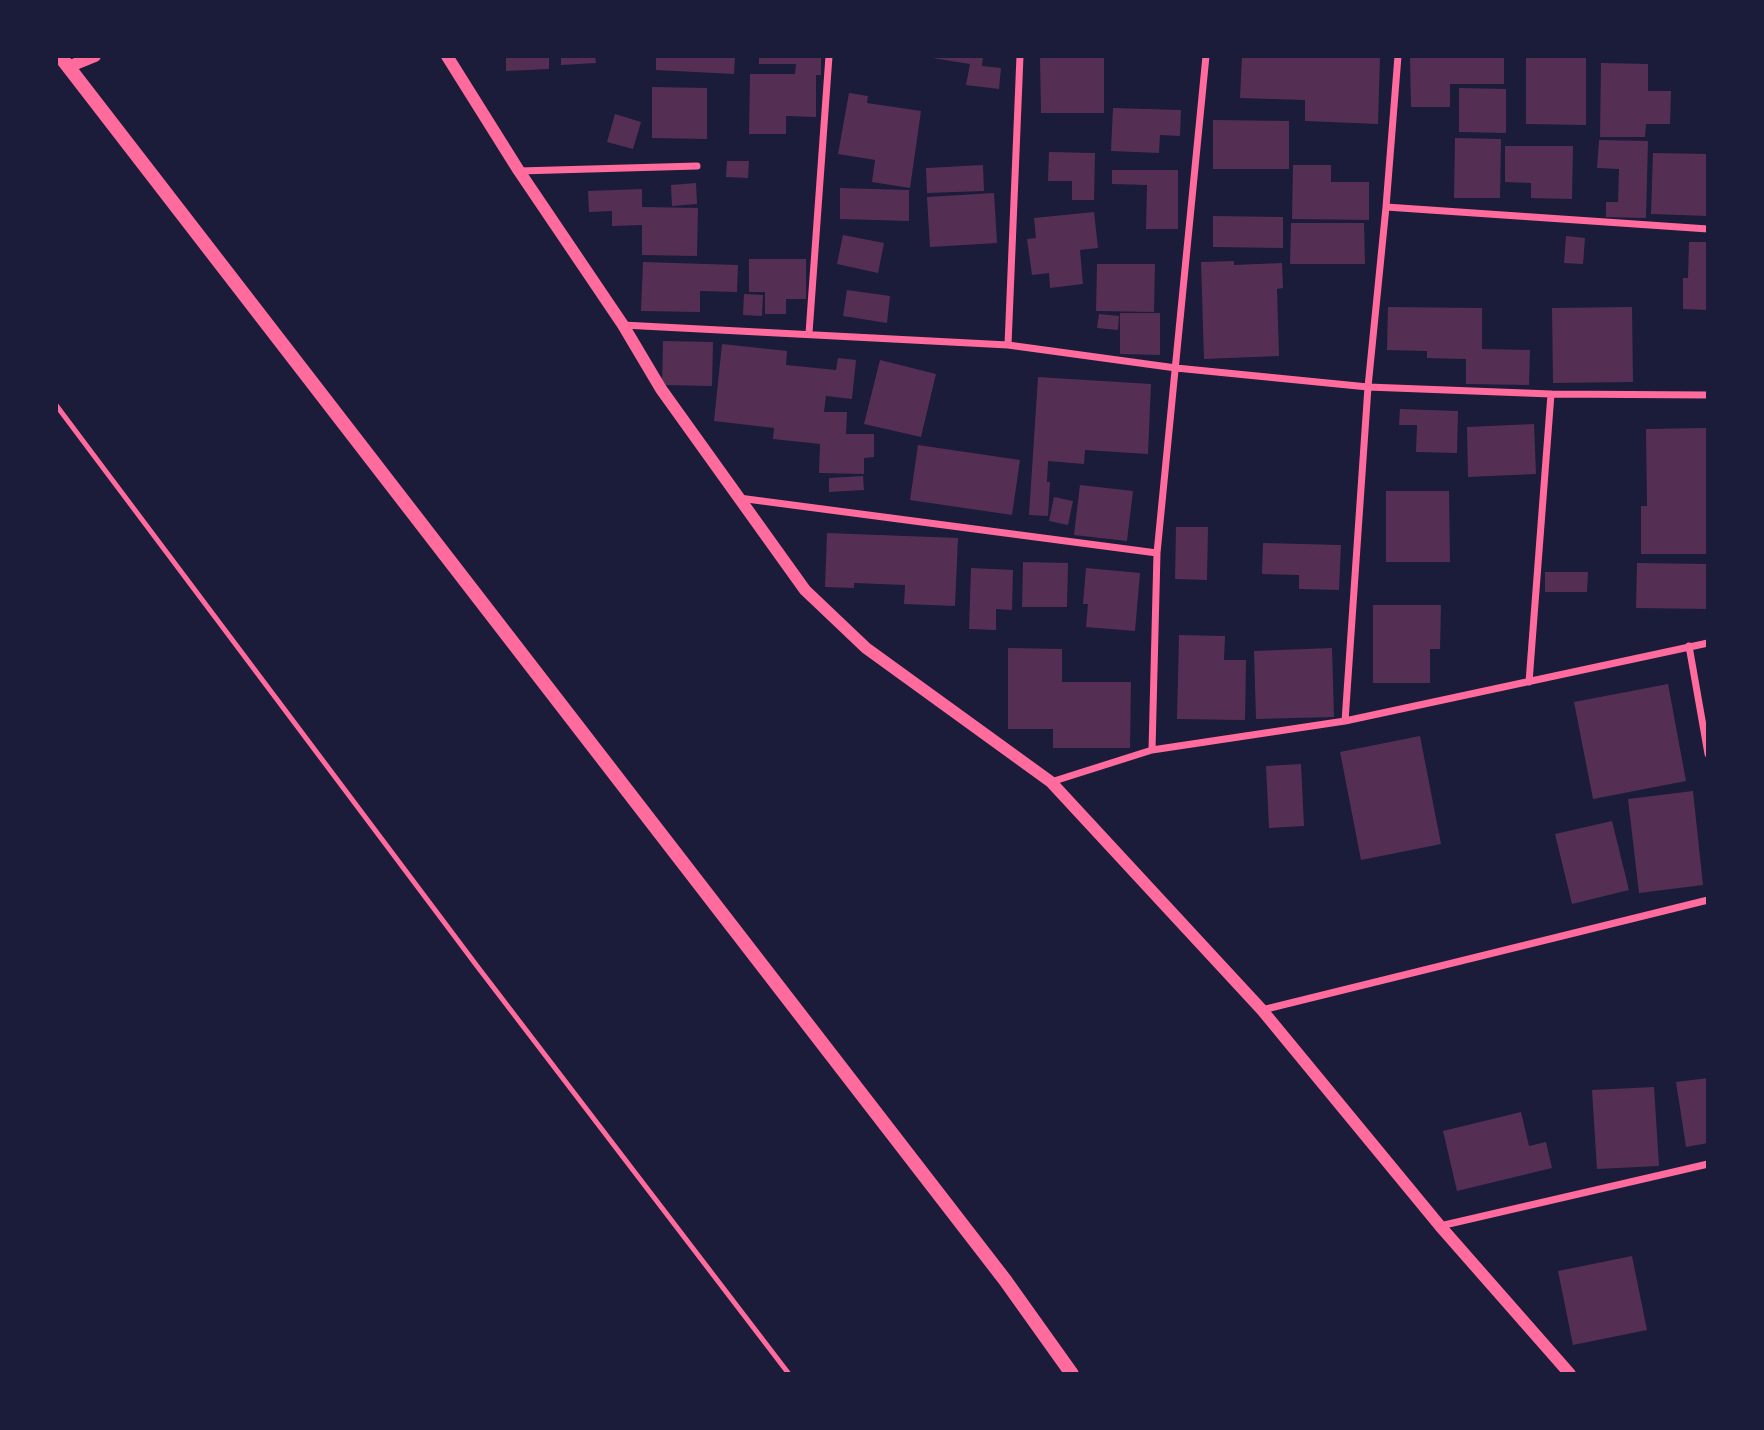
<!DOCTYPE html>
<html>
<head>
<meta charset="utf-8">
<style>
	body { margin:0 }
	#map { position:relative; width:1764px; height:1430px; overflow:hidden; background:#1b1b3a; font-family:"PT Sans",sans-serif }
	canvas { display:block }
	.frame { position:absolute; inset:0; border:58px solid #1b1b3a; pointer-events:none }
</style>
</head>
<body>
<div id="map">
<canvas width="1764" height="1430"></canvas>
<div class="frame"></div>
</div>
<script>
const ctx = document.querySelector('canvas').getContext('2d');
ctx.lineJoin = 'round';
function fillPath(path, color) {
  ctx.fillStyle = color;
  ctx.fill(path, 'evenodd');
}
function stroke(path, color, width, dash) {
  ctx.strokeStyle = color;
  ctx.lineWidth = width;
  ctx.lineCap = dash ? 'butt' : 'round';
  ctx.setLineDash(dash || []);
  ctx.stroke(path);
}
fillPath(new Path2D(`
	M 506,56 L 549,56 L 549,69 L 506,71 Z
	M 561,56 L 595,56 L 596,63 L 561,65 Z
	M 656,56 L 735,56 L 734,74 L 656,70 Z
	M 759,56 L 821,56 L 821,75 L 816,75 L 816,117 L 786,116 L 786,134 L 749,134 L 750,74 L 795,74 L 796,64 L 759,64 Z
	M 920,56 L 983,56 L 982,66 L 1001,68 L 999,89 L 966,85 L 970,64 Z
	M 1040,56 L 1104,56 L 1104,113 L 1041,113 Z
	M 1242,56 L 1380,56 L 1378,124 L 1305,121 L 1305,100 L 1240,98 Z
	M 1410,57 L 1504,57 L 1504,84 L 1450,84 L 1450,107 L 1411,107 Z
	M 1526,57 L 1586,58 L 1586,125 L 1526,124 Z
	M 1601,63 L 1648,64 L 1648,91 L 1671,91 L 1670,124 L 1646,124 L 1645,137 L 1600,137 Z
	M 652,87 L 707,88 L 707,139 L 652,138 Z
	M 1459,88 L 1506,89 L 1506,133 L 1459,132 Z
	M 849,93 L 868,96 L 867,103 L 921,111 L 910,188 L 872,182 L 875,160 L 838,154 Z
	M 1113,108 L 1181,110 L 1180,136 L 1160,135 L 1159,153 L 1111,151 Z
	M 615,114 L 641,122 L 633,149 L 607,142 Z
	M 1213,120 L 1289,121 L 1289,169 L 1213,169 Z
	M 1455,138 L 1501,139 L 1500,198 L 1454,198 Z
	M 1599,140 L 1648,141 L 1646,218 L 1606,217 L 1606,202 L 1618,202 L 1619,169 L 1597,168 Z
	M 1505,146 L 1573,146 L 1572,199 L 1531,198 L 1531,183 L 1505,182 Z
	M 1049,152 L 1095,153 L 1094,200 L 1072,200 L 1072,181 L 1048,181 Z
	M 1653,153 L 1708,154 L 1708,216 L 1651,214 Z
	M 727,161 L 749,161 L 748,178 L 726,177 Z
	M 983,165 L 984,191 L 927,193 L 926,168 Z
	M 1293,165 L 1331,165 L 1331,182 L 1369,182 L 1369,220 L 1292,219 Z
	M 1112,170 L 1178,170 L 1178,229 L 1146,229 L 1147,185 L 1112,184 Z
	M 696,183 L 697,204 L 672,206 L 671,185 Z
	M 840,188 L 909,190 L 909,221 L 840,219 Z
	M 642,189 L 642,207 L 698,208 L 697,256 L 642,255 L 642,225 L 612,226 L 612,211 L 589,212 L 588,191 Z
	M 994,193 L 997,243 L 930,247 L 927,197 Z
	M 1094,212 L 1098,248 L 1080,250 L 1083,284 L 1050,288 L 1049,273 L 1032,275 L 1027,239 L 1036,238 L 1034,218 Z
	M 1213,216 L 1283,217 L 1283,248 L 1213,247 Z
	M 1291,223 L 1364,223 L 1365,264 L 1290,264 Z
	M 843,235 L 884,243 L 878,273 L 837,264 Z
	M 1566,236 L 1585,238 L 1583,264 L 1564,263 Z
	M 1689,242 L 1708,242 L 1708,310 L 1683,309 L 1683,278 L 1688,278 Z
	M 749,259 L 806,259 L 806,299 L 786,299 L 786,314 L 765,314 L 765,292 L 749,292 Z
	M 1234,261 L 1234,265 L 1282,263 L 1283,288 L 1277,289 L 1279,356 L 1204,359 L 1201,262 Z
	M 643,262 L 738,265 L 737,292 L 700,291 L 700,312 L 641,311 Z
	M 1097,264 L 1155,264 L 1154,312 L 1096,311 Z
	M 847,290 L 890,296 L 887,323 L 843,316 Z
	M 744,294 L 763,295 L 762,316 L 743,315 Z
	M 1388,307 L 1482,308 L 1482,349 L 1530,350 L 1529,385 L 1466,384 L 1466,359 L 1427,358 L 1427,351 L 1387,350 Z
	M 1632,307 L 1633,382 L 1553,383 L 1552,308 Z
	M 1120,313 L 1160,313 L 1160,355 L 1120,354 Z
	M 1099,314 L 1119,316 L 1118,330 L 1097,328 Z
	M 663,341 L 713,342 L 712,386 L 662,385 Z
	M 722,344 L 787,351 L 786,365 L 836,370 L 838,358 L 856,360 L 852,399 L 826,396 L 824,412 L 847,412 L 846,434 L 874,434 L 874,457 L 864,458 L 864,474 L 819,473 L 820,444 L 773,439 L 774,428 L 714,421 Z
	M 880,360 L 936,374 L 921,437 L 864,424 Z
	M 1038,377 L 1151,384 L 1148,454 L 1085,450 L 1084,464 L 1048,461 L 1047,482 L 1050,482 L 1048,516 L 1029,515 Z
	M 1400,409 L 1458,411 L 1457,453 L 1416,452 L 1417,425 L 1399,425 Z
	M 1534,424 L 1536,474 L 1468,477 L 1467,427 Z
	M 1708,428 L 1708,554 L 1641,554 L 1641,506 L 1647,506 L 1646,429 Z
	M 918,445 L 1020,460 L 1012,515 L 910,500 Z
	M 863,476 L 864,490 L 829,492 L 829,478 Z
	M 1080,485 L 1133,491 L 1127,541 L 1074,535 Z
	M 1386,491 L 1449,491 L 1450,562 L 1386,562 Z
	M 1054,497 L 1073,501 L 1068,525 L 1049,521 Z
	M 1176,527 L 1208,527 L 1207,580 L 1175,579 Z
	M 827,533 L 958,538 L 955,606 L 904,604 L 905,585 L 854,583 L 854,588 L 825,587 Z
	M 1263,543 L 1341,545 L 1339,590 L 1299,589 L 1299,575 L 1262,574 Z
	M 1023,562 L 1068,563 L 1067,607 L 1022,607 Z
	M 1637,563 L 1708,564 L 1708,609 L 1636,608 Z
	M 971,568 L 1013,570 L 1012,610 L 996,609 L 996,630 L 969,629 Z
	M 1086,568 L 1140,573 L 1135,631 L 1086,627 L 1088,604 L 1083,604 Z
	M 1545,572 L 1588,572 L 1587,592 L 1545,592 Z
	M 1373,605 L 1441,605 L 1440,649 L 1430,649 L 1430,683 L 1373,683 Z
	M 1179,635 L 1225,636 L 1224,660 L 1246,660 L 1245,720 L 1177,719 Z
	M 1008,648 L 1062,649 L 1062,682 L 1131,682 L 1130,748 L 1053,748 L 1053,729 L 1008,729 Z
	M 1332,648 L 1334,717 L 1256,719 L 1254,651 Z
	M 1668,684 L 1686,781 L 1593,799 L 1574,702 Z
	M 1420,736 L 1441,844 L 1361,860 L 1340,752 Z
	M 1301,764 L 1304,826 L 1269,828 L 1266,766 Z
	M 1693,791 L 1703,885 L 1639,893 L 1628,799 Z
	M 1612,821 L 1629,890 L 1572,904 L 1555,834 Z
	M 1708,1078 L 1708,1143 L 1686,1147 L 1676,1082 Z
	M 1654,1087 L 1659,1166 L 1597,1169 L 1592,1090 Z
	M 1521,1112 L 1529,1146 L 1546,1142 L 1552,1168 L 1457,1191 L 1443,1131 Z
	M 1632,1256 L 1647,1330 L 1573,1345 L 1558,1271 Z`), '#542f53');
stroke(new Path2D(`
	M 56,405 L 477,966 L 789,1374`), '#ff6b9d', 5);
stroke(new Path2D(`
	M 519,171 L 697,166
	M 1386,207 L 1708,229
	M 623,325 L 1008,345 L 1176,368 L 1368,387 L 1551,394 L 1708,395
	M 809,333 L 829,56
	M 1008,345 L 1020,56
	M 739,498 L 1157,553
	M 1689,646 L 1708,754
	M 1529,682 L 1551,394
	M 1345,721 L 1368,387 L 1386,207 L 1398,56
	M 1152,750 L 1157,553 L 1206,56
	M 1051,782 L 1152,750 L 1345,721 L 1708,643
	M 1262,1010 L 1708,900
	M 1440,1226 L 1708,1164`), '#ff6b9d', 7);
stroke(new Path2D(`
	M 447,56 L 519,171 L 623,325 L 661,389 L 805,590 L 866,648 L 1051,782 L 1262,1010 L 1440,1226 L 1570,1374
	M 68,67 L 95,56`), '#ff6b9d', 12);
stroke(new Path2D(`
	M 60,56 L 1005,1280 L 1072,1374`), '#ff6b9d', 14);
</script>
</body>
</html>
